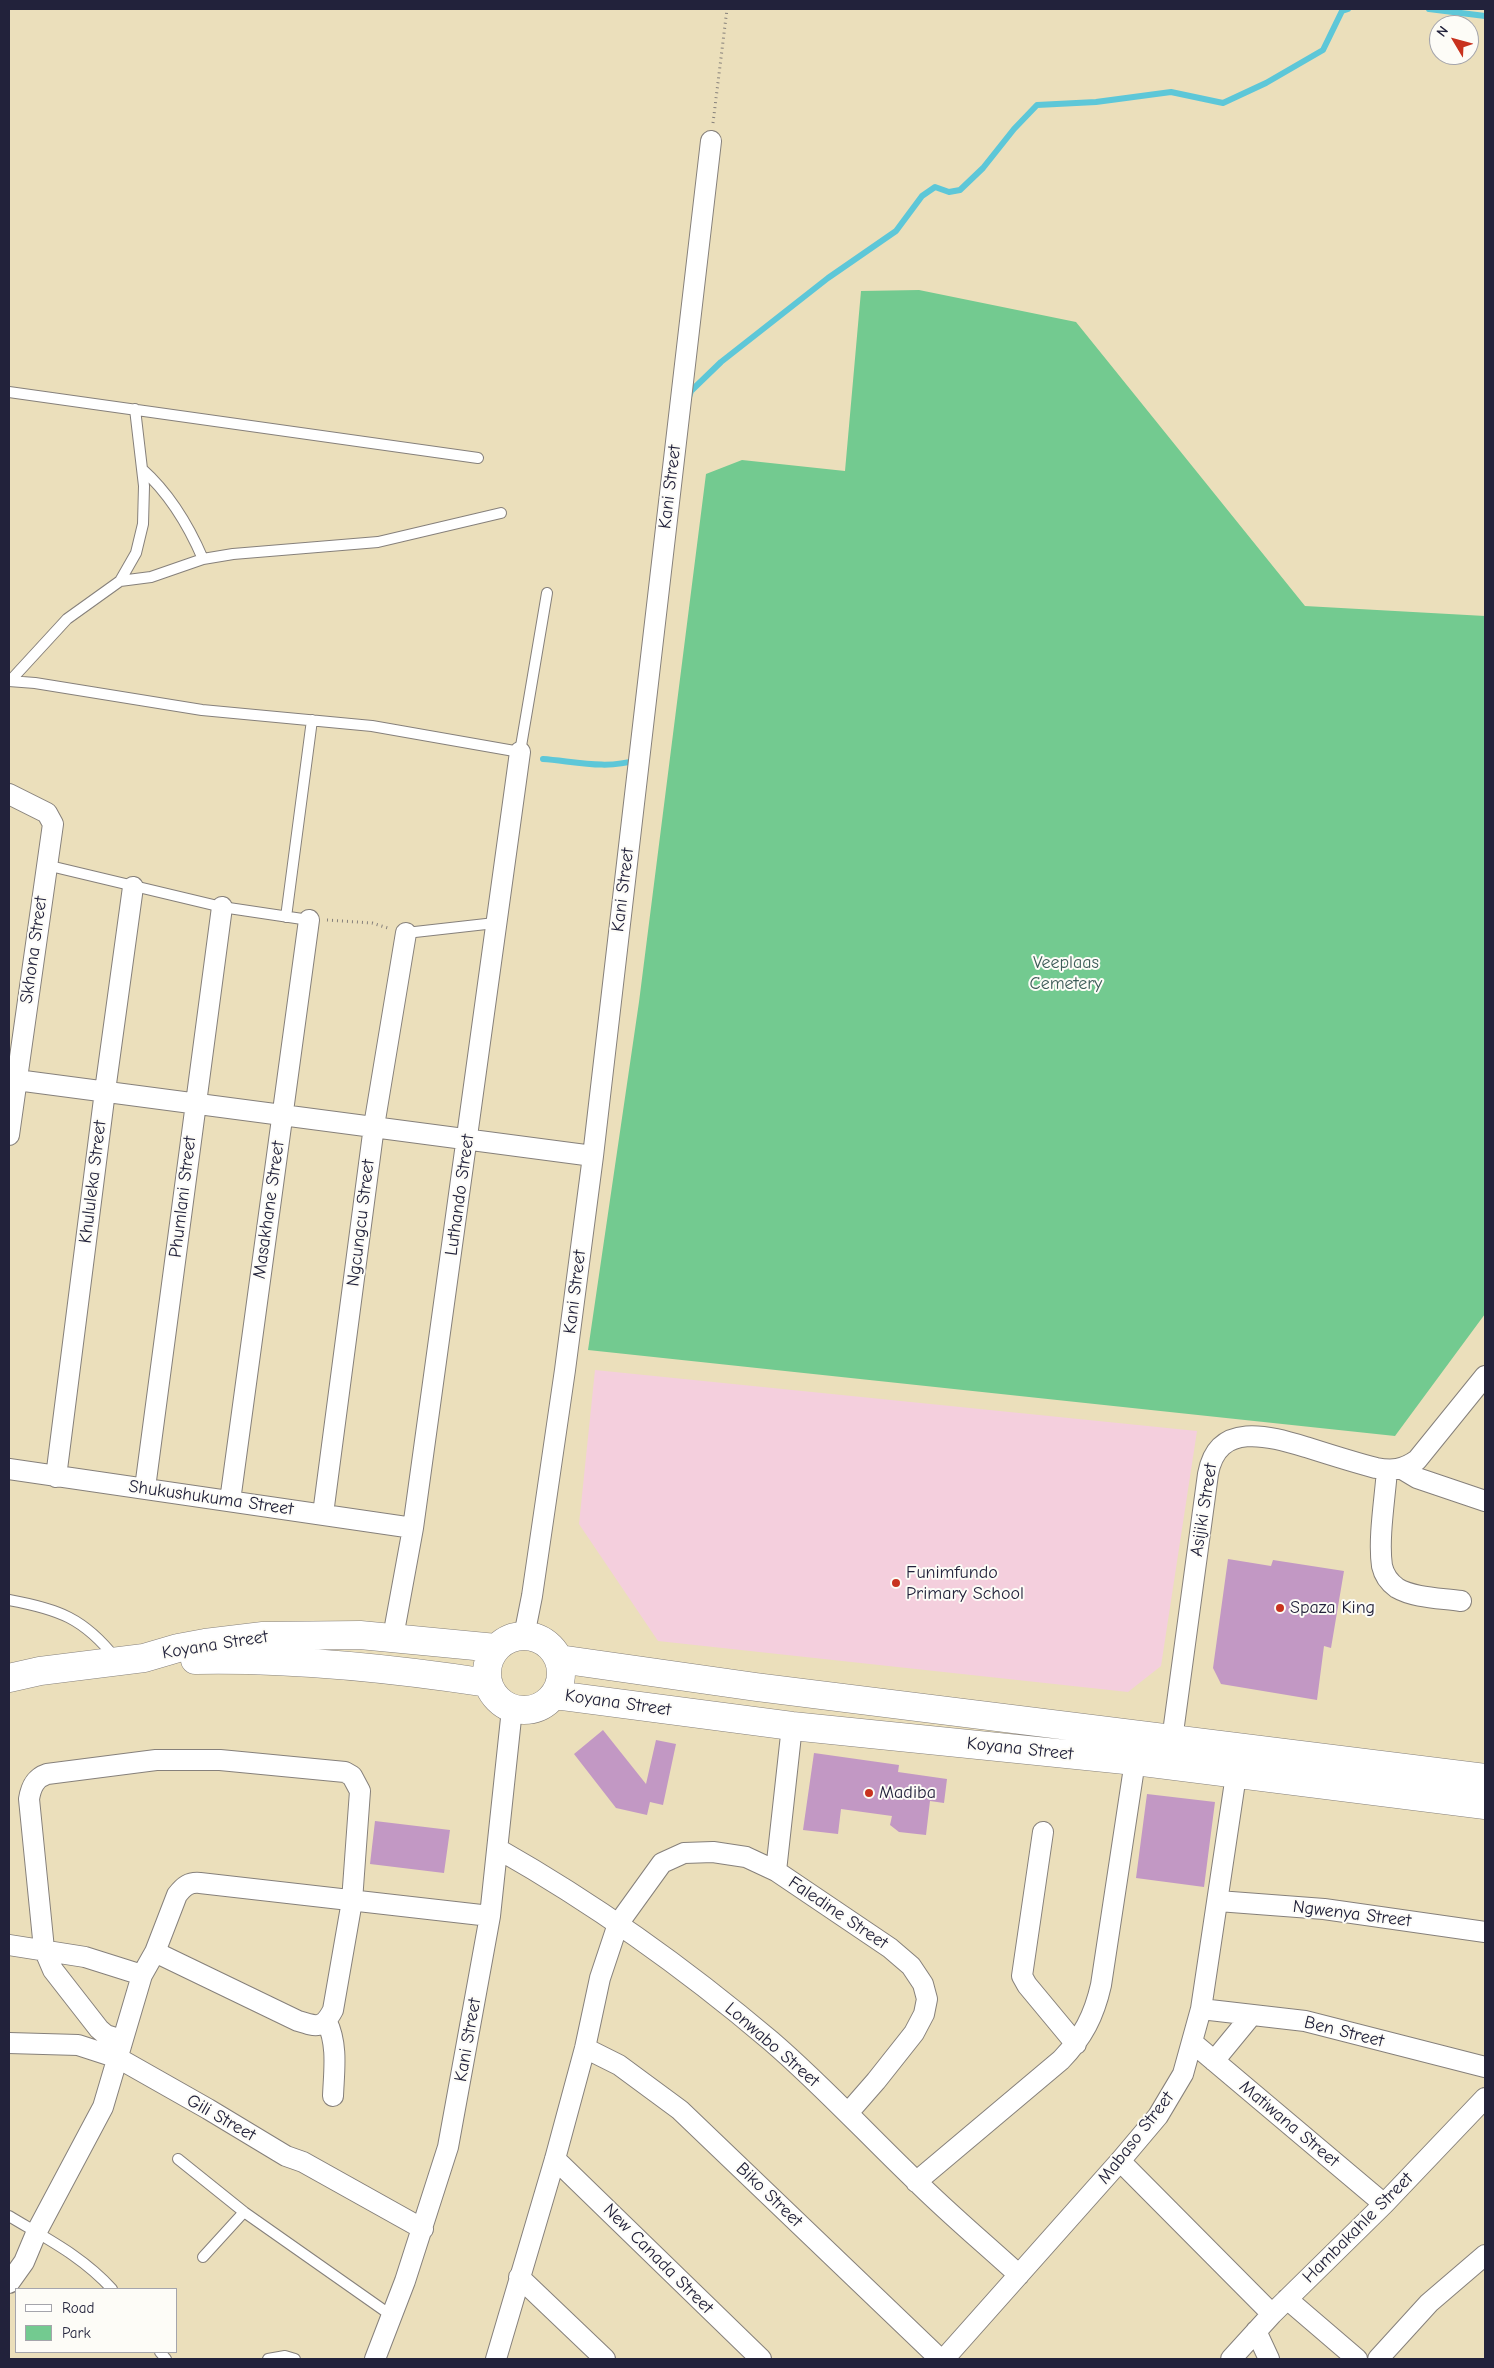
<!DOCTYPE html>
<html>
<head>
<meta charset="utf-8">
<style>
	body { margin:0 }
	#map { position:relative; width:1494px; height:2368px; overflow:hidden; background:#ebdfbb; font-family:"Comic Neue",sans-serif }
	canvas { display:block }
	.frame { position:absolute; inset:0; border:10px solid #22223b; pointer-events:none }
	.legend { position:absolute; left:15px; top:2288px; width:162px; height:65px; box-sizing:border-box; background:#fdfcf7; border:1px solid #a5a5ac; margin:0; padding:6px 9px; list-style:none; font-size:15px; color:#22223b }
	.legend li { display:flex; align-items:center; gap:10px; height:25px }
	.legend b { width:25px; border:1px solid #a5a5ac }
	.north { position:absolute; left:1429px; top:15px; width:50px; height:50px; box-sizing:border-box; background:#fdfcf7; border:1px solid #a5a5ac; border-radius:50%; rotate:307deg; font-size:14px; font-weight:700; line-height:20px; text-align:center; color:#22223b }
	.north::after { content:''; display:block; margin:auto; width:18px; height:22px; background:#c8321e; clip-path:polygon(50% 0,100% 100%,50% 72%,0 100%) }
</style>
</head>
<body>
<div id="map">
<canvas width="1494" height="2368"></canvas>
<div class="frame"></div>
<ul class="legend">
<li><b style="height:6px;background:#fff"></b>Road</li>
<li><b style="height:14px;background:#73ca90"></b>Park</li>
</ul>
<div class="north">N</div>
</div>
<script>
const ctx = document.querySelector('canvas').getContext('2d');
ctx.lineJoin = 'round';
function fillPath(path, color) {
  ctx.fillStyle = color;
  ctx.fill(path, 'evenodd');
}
function stroke(path, color, width, dash) {
  ctx.strokeStyle = color;
  ctx.lineWidth = width;
  ctx.lineCap = dash ? 'butt' : 'round';
  ctx.setLineDash(dash || []);
  ctx.stroke(path);
}
function drawText(font, color, halo, rows, align = 'center') {
  ctx.font = font + ' "Comic Neue",sans-serif';
  ctx.lineWidth = 4;
  ctx.setLineDash([]);
  ctx.textBaseline = 'middle';
  ctx.strokeStyle = halo;
  ctx.fillStyle = color;
  for (const [text, x, y, turn = 0] of rows) {
    ctx.save();
    ctx.translate(x, y);
    ctx.rotate((+turn || 0) * Math.PI / 180);
    ctx.textAlign = isNaN(turn) ? turn : align;
    if (halo) ctx.strokeText(text, 0, 0);
    ctx.fillText(text, 0, 0);
    ctx.restore();
  }
}
fillPath(new Path2D(`
	M 595,1370 L 1197,1431 L 1161,1666 L 1128,1692 L 658,1641 L 579,1524 Z`), '#f4cfdd');
fillPath(new Path2D(`
	M 919,290 L 1076,322 L 1305,606 L 1485,616 L 1485,1314 L 1395,1436 L 588,1350 L 639,1002 L 706,474 L 742,460 L 845,471 L 861,291 Z`), '#73ca90');
stroke(new Path2D(`
	M 1429,9 L 1485,16
	M 689,397 L 691,391 L 721,362 L 828,278 L 896,231 L 922,196 L 935,187 L 949,192 L 960,190 L 983,168 L 1014,129 L 1037,105 L 1096,102 L 1171,92 L 1223,103 L 1266,83 L 1323,50 L 1342,11 L 1348,9
	M 543,759 C 572,761 607,770 636,760`), '#5dc7d8', 6);
fillPath(new Path2D(`
	M 1228,1559 L 1271,1566 L 1273,1560 L 1344,1571 L 1331,1648 L 1324,1646 L 1317,1700 L 1221,1684 L 1213,1668 Z
	M 603,1730 L 646,1784 L 656,1740 L 676,1744 L 663,1805 L 650,1802 L 647,1815 L 616,1808 L 574,1754 Z
	M 814,1753 L 899,1765 L 898,1772 L 947,1779 L 944,1803 L 930,1801 L 926,1835 L 899,1832 L 890,1825 L 892,1816 L 841,1809 L 838,1834 L 803,1830 Z
	M 1147,1794 L 1215,1802 L 1204,1887 L 1136,1878 Z
	M 375,1821 L 450,1830 L 444,1873 L 370,1864 Z`), '#c298c4');
const lane = new Path2D(`
	M 9,392 L 478,458
	M 142,469 C 170,494 188,524 203,559
	M 120,581 L 151,577 L 203,559 L 233,554 L 378,542 L 501,513
	M 9,681 L 35,683 L 202,710 L 372,726 L 520,752 L 547,593
	M 10,681 L 67,619 L 120,581 L 136,553 L 143,524 L 144,486 L 135,409
	M 46,865 L 222,907 L 309,920
	M 286,917 L 312,720
	M 406,933 L 495,923
	M 9,1600 C 58,1609 84,1618 116,1659
	M 178,2159 L 244,2212
	M 9,2216 C 47,2239 82,2256 112,2289
	M 203,2257 L 244,2212 L 392,2316
	M 160,2352 L 166,2359
	M 268,2359 L 285,2356 L 295,2359`);
const street = new Path2D(`
	M 9,794 L 47,813 L 53,824 L 9,1135
	M 9,1079 L 593,1156
	M 9,1469 L 413,1528
	M 1402,1469 L 1417,1478 L 1485,1501
	M 1387,1470 C 1385,1498 1378,1539 1382,1566 C 1384,1575 1390,1583 1397,1588 C 1414,1598 1441,1598 1461,1601
	M 56,1477 L 105,1091 L 133,887
	M 145,1488 L 222,907
	M 230,1501 L 309,920
	M 323,1514 L 374,1126 L 406,933
	M 524,1636 L 532,1596 L 565,1370 L 593,1156 L 711,141
	M 393,1637 L 413,1528 L 520,752
	M 1172,1740 L 1208,1474 C 1218,1419 1272,1437 1309,1448 C 1331,1455 1353,1462 1376,1468 C 1392,1471 1403,1470 1417,1460 L 1485,1376
	M 1043,1832 L 1022,1976 L 1027,1985 L 1076,2044
	M 498,1849 C 595,1904 686,1969 771,2041 C 821,2084 867,2134 915,2180 C 948,2213 984,2243 1019,2275
	M 776,1871 L 792,1726
	M 1218,1901 L 1324,1909 L 1485,1932
	M 9,1945 L 85,1957 L 142,1975
	M 1201,2009 L 1305,2021 L 1485,2067
	M 327,2022 C 338,2045 334,2071 333,2096
	M 122,2040 L 106,2035 L 99,2029 L 53,1970 L 44,1949 L 29,1799 C 31,1787 35,1778 47,1774 L 156,1760 L 220,1760 L 345,1772 L 352,1776 L 360,1791 L 352,1901 L 333,2010 C 323,2029 317,2027 298,2021 L 155,1952
	M 9,2043 L 78,2045 L 118,2058 L 208,2109 L 286,2156 L 303,2162 L 423,2229
	M 1193,2043 L 1384,2204
	M 585,2048 L 619,2065 L 680,2110 L 940,2359
	M 1214,2061 L 1251,2016
	M 555,2159 L 761,2359
	M 1120,2161 L 1272,2314
	M 916,2182 L 1061,2060 C 1083,2037 1094,2016 1101,1985 L 1135,1761
	M 519,2277 L 605,2359
	M 9,2283 L 24,2262 L 37,2231 L 103,2107 L 142,1975 L 155,1952 L 177,1895 C 184,1886 189,1882 200,1883 L 490,1916
	M 1287,2299 L 1357,2359
	M 1256,2331 L 1269,2359
	M 375,2359 L 405,2281 L 448,2147 L 490,1916 L 512,1709
	M 496,2359 L 555,2159 L 585,2048 L 600,1978 L 618,1924 L 662,1863 L 684,1853 L 713,1852 L 746,1857 L 776,1871 L 890,1948 L 911,1966 L 923,1984 L 927,1999 L 924,2014 L 914,2033 L 876,2081 L 848,2113
	M 944,2359 L 1120,2161 L 1158,2116 L 1183,2074 L 1201,2009 L 1236,1775
	M 1231,2359 L 1272,2314 L 1384,2204 L 1485,2098
	M 1378,2359 L 1429,2303 L 1485,2255`);
const secondary = new Path2D(`
	M487 1673a37 37 0 1 1 74 0a37 37 0 1 1-74 0Z
	M 559,1659 L 756,1687 L 1485,1778
	M 195,1660 C 294,1658 390,1668 488,1683
	M 9,1678 L 40,1671 L 144,1658 L 178,1648 L 205,1643 L 263,1636 L 360,1635 L 496,1648
	M 555,1695 L 792,1726 L 1135,1761 L 1485,1805`);
stroke(lane, '#86807b', 12);
stroke(street, '#86807b', 22);
stroke(secondary, '#86807b', 29);
stroke(new Path2D(`
	M 713,123 L 727,9
	M 327,920 L 372,923 L 388,928`), '#86807b', 3, [1, 4]);
stroke(lane, '#fff', 10);
stroke(street, '#fff', 20);
stroke(secondary, '#fff', 28);
for (const [x, y, r, color] of [
	[896,1583,5,"#c8321e"],
	[1280,1608,5,"#c8321e"],
	[869,1793,5,"#c8321e"]
]) {
  const dot = new Path2D();
  dot.arc(x, y, r, 0, 2 * Math.PI);
  ctx.fillStyle = color;
  ctx.fill(dot);
  stroke(dot, '#fdfcf7', 2);
}
drawText('18px', '#22223b', '#fdfcf7', [
	["Kani Street",670,487,-83],
	["Kani Street",623,890,-83],
	["Skhona Street",34,950,-82],
	["Khululeka Street",93,1182,-83],
	["Luthando Street",460,1195,-82],
	["Phumlani Street",183,1197,-83],
	["Masakhane Street",269,1210,-82],
	["Ngcungcu Street",361,1223,-83],
	["Kani Street",575,1292,-83],
	["Shukushukuma Street",211,1498,8],
	["Asijiki Street",1204,1510,-81],
	["Koyana Street",215,1645,-9],
	["Koyana Street",618,1703,8],
	["Koyana Street",1020,1749,6],
	["Faledine Street",838,1913,34],
	["Ngwenya Street",1352,1914,7],
	["Ben Street",1344,2032,14],
	["Kani Street",468,2040,-80],
	["Lonwabo Street",772,2045,41],
	["Gili Street",221,2118,30],
	["Matiwana Street",1289,2124,40],
	["Mabaso Street",1136,2138,-52],
	["Biko Street",769,2195,44],
	["Hambakahle Street",1358,2228,-45],
	["New Canada Street",658,2259,45]
]);
drawText('18px', '#3e5d59', '#fdfcf7', [
	["Veeplaas",1066,963],
	["Cemetery",1066,984]
]);
drawText('18px', '#22223b', '#fdfcf7', [
	["Funimfundo",906,1573],
	["Primary School",906,1594],
	["Spaza King",1290,1608],
	["Madiba",879,1793]
], 'left');
</script>
</body>
</html>
